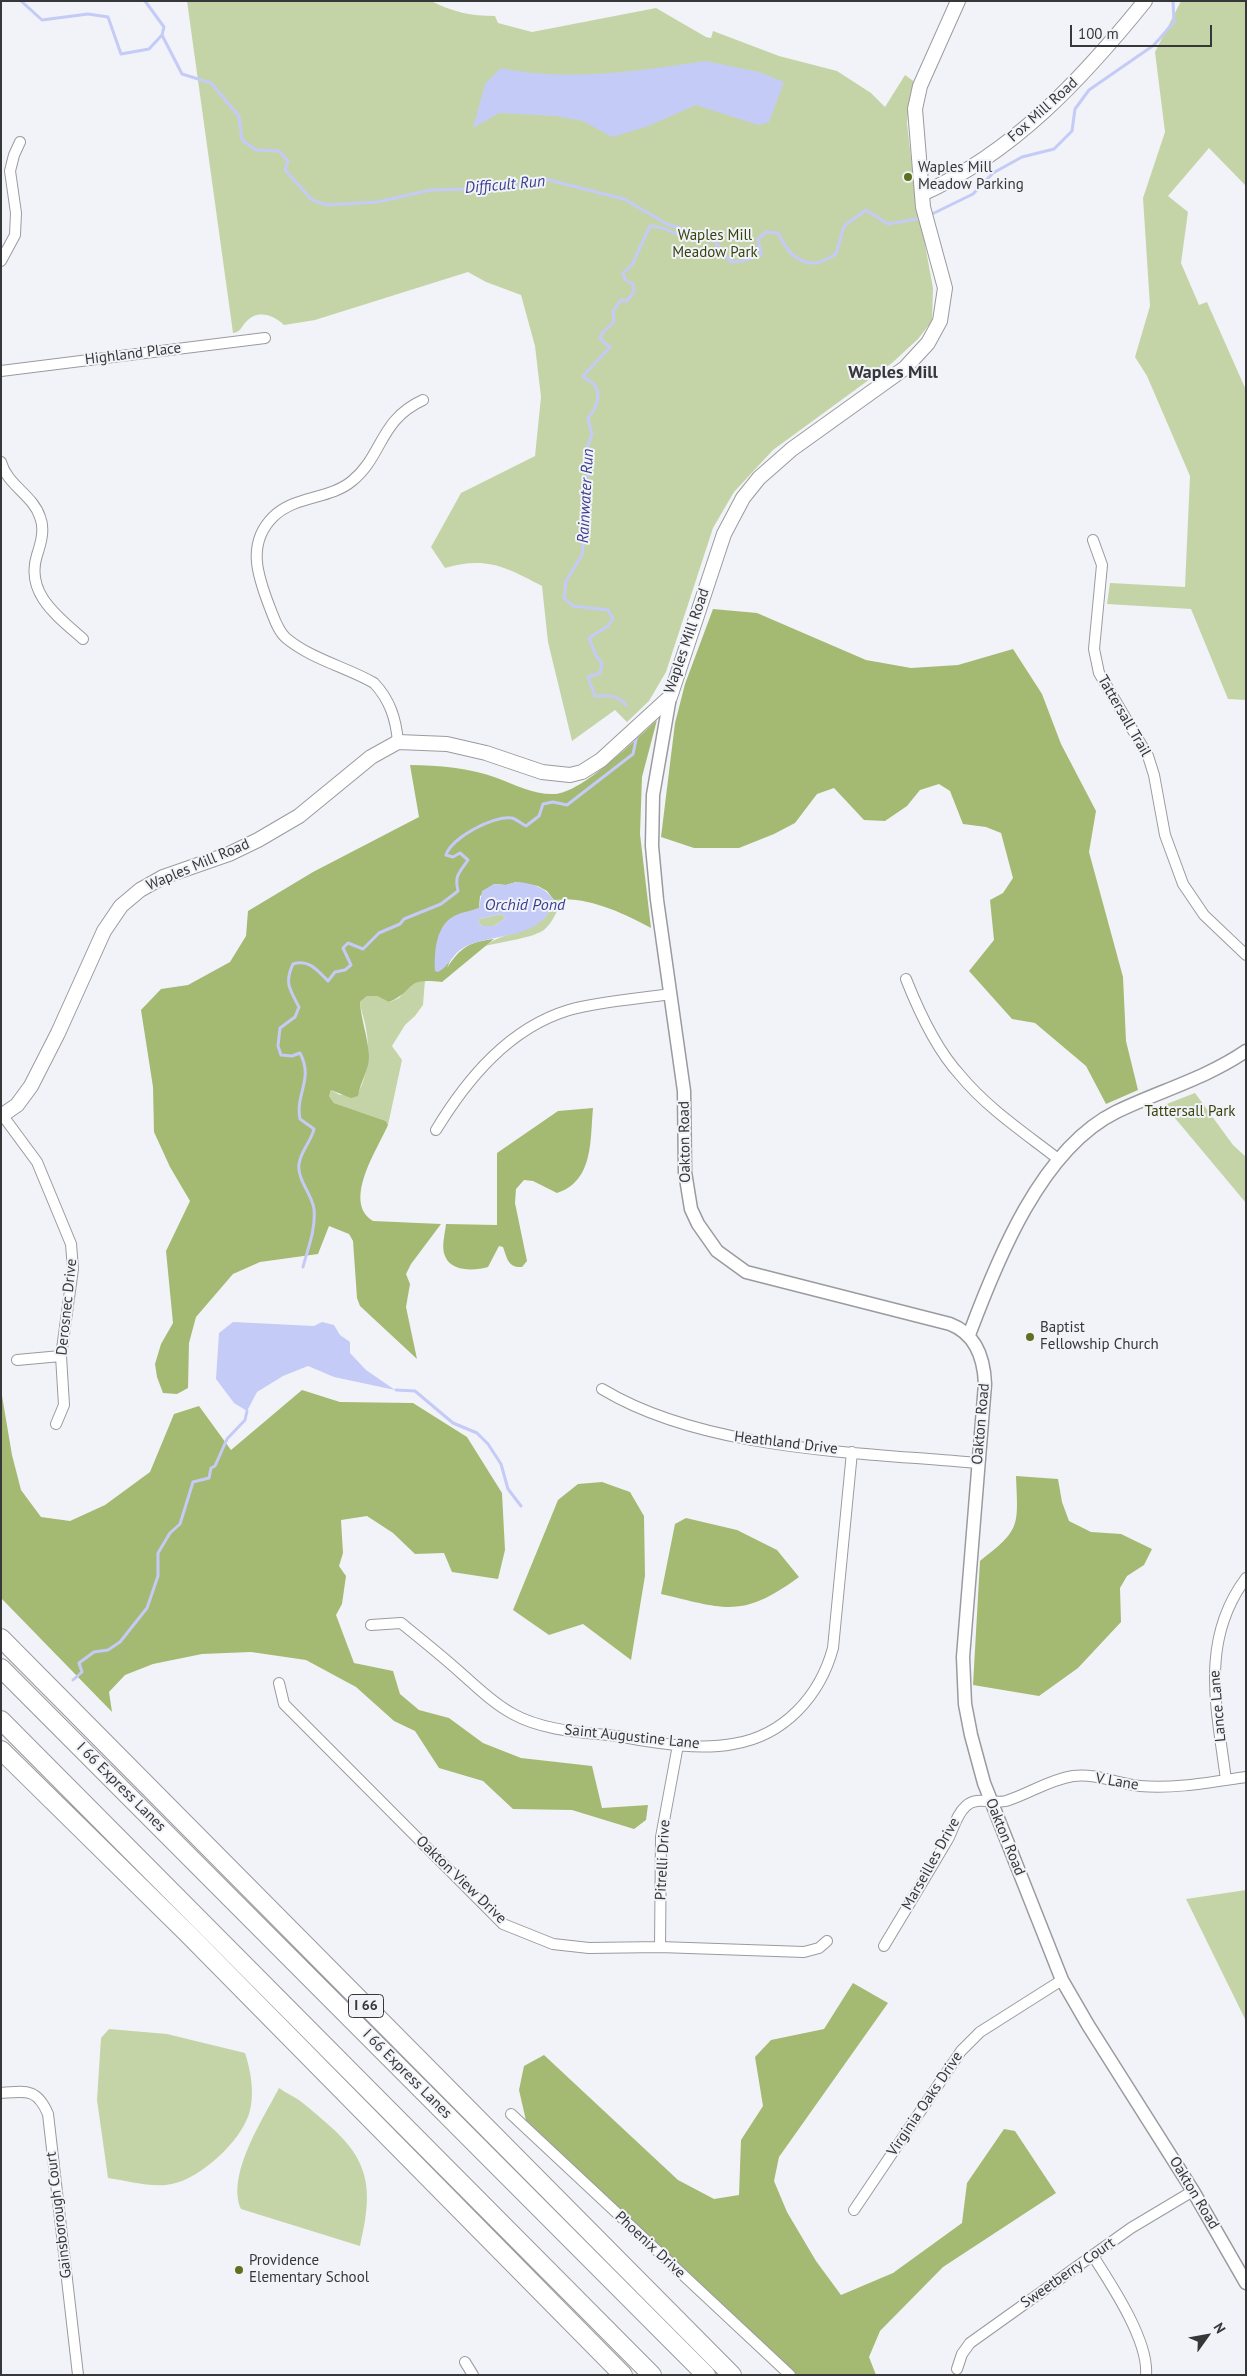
<!DOCTYPE html>
<html>
<head>
<meta charset="utf-8">
<style>
	body { margin:0 }
	#map { position:relative; width:1247px; height:2376px; overflow:hidden; background:#f2f3f8; font-family:"PT Sans",sans-serif }
	canvas { display:block }
	.frame { position:absolute; inset:0; border:2px solid #363739; pointer-events:none }
	.north { position:absolute; left:1182px; top:2311px; width:50px; height:50px; -webkit-text-stroke:4px #f2f3f8; paint-order:stroke; rotate:58deg; font-size:14px; font-weight:700; line-height:20px; text-align:center; color:#363739 }
	.north::after { content:''; display:block; margin:auto; width:18px; height:22px; background:#363739; clip-path:polygon(50% 0,100% 100%,50% 72%,0 100%) }
	.scale { position:absolute; left:1070px; top:25px; width:142px; height:22px; box-sizing:border-box; border:2px solid #363739; border-top:0; padding-left:6px; font-size:15px; line-height:18px; white-space:nowrap; color:#363739; -webkit-text-stroke:4px #f2f3f8; paint-order:stroke }
</style>
</head>
<body>
<div id="map">
<canvas width="1247" height="2376"></canvas>
<div class="frame"></div>
<div class="north">N</div>
<div class="scale">100 m</div>
</div>
<script>
const ctx = document.querySelector('canvas').getContext('2d');
ctx.lineJoin = 'round';
function fillPath(path, color) {
  ctx.fillStyle = color;
  ctx.fill(path, 'evenodd');
}
function stroke(path, color, width, dash) {
  ctx.strokeStyle = color;
  ctx.lineWidth = width;
  ctx.lineCap = dash ? 'butt' : 'round';
  ctx.setLineDash(dash || []);
  ctx.stroke(path);
}
function drawText(font, color, halo, rows, align = 'center') {
  ctx.font = font + ' "PT Sans",sans-serif';
  ctx.lineWidth = 4;
  ctx.setLineDash([]);
  ctx.textBaseline = 'middle';
  ctx.strokeStyle = halo;
  ctx.fillStyle = color;
  for (const [text, x, y, turn = 0] of rows) {
    ctx.save();
    ctx.translate(x, y);
    ctx.rotate((+turn || 0) * Math.PI / 180);
    ctx.textAlign = isNaN(turn) ? turn : align;
    if (halo) ctx.strokeText(text, 0, 0);
    ctx.fillText(text, 0, 0);
    ctx.restore();
  }
}
fillPath(new Path2D(`
	M 187,1 L 431,1 C 453,12 471,16 495,16 L 498,23 L 532,32 L 656,8 L 706,37 L 711,38 L 713,31 L 779,56 L 837,71 L 871,93 L 885,107 L 905,75 L 916,83 L 909,103 L 907,123 L 914,185 L 933,288 L 932,321 L 918,339 L 892,363 L 773,450 L 734,492 L 713,528 L 666,672 L 649,701 L 627,722 L 615,710 L 572,741 L 548,642 L 542,586 C 506,567 486,556 445,568 L 431,547 L 461,493 L 535,456 L 541,397 L 535,346 L 521,295 L 486,282 L 468,272 L 315,320 L 284,325 C 273,314 256,309 245,323 C 241,328 240,332 233,333 Z
	M 1181,1 L 1246,1 L 1246,186 L 1209,148 L 1168,196 L 1188,212 L 1181,263 L 1199,305 L 1207,302 L 1246,390 L 1246,700 L 1228,699 L 1191,609 L 1107,604 L 1110,583 L 1185,587 L 1190,476 L 1147,376 L 1135,357 L 1150,306 L 1143,198 L 1165,132 L 1155,52 Z
	M 563,898 C 558,908 554,921 545,929 C 535,938 500,942 485,946 C 508,928 546,934 554,900 Z
	M 501,914 L 506,918 L 494,926 L 482,926 L 478,922 L 479,919 Z
	M 425,980 L 423,1005 L 415,1016 L 405,1025 L 392,1046 L 402,1060 L 388,1125 L 386,1121 L 334,1103 L 329,1096 L 331,1090 L 340,1095 L 359,1091 C 369,1071 370,1051 366,1029 C 365,1020 361,1012 360,1002 L 367,996 L 377,996 L 390,1002 L 399,998 L 412,983 Z
	M 1195,1093 L 1233,1145 L 1246,1157 L 1246,1203 L 1164,1105 Z
	M 1246,1890 L 1246,2021 L 1186,1899 Z
	M 109,2029 L 167,2034 L 245,2053 C 251,2071 255,2095 249,2114 C 240,2142 201,2178 172,2184 C 152,2188 128,2181 108,2178 L 97,2100 L 101,2038 Z
	M 279,2088 C 286,2093 293,2096 299,2100 C 307,2106 315,2113 323,2120 C 370,2159 374,2187 360,2246 L 241,2209 C 226,2175 263,2119 279,2088 Z`), '#c5d4a7');
fillPath(new Path2D(`
	M 713,609 L 757,613 L 866,660 L 911,668 L 958,665 L 1013,649 L 1042,694 L 1061,744 L 1096,811 L 1089,852 L 1123,977 L 1126,1041 L 1138,1090 L 1106,1104 L 1086,1066 L 1035,1023 L 1012,1019 L 969,971 L 994,940 L 990,900 L 1003,893 L 1013,878 L 1001,833 L 986,827 L 963,824 L 950,791 L 939,784 L 920,790 L 907,806 L 885,821 L 864,820 L 834,788 L 817,794 L 795,823 L 774,834 L 739,848 L 694,848 L 661,837 L 675,723 L 685,684 Z
	M 657,720 L 642,777 L 640,834 L 651,928 C 624,913 585,895 554,900 L 547,891 L 538,886 L 516,882 L 506,885 L 494,884 L 480,896 L 479,908 L 471,911 L 447,968 C 461,947 469,942 494,939 L 442,982 C 403,977 417,990 389,1002 L 377,996 L 367,996 L 360,1002 C 361,1020 368,1037 369,1056 C 369,1071 360,1082 358,1096 L 351,1098 L 331,1090 L 329,1096 L 334,1103 L 386,1121 L 388,1125 C 377,1150 342,1202 373,1221 L 441,1224 L 411,1264 L 406,1274 L 410,1284 L 406,1307 L 417,1359 L 360,1306 L 357,1298 L 353,1241 L 349,1234 L 329,1226 L 318,1254 L 260,1262 L 233,1274 L 196,1317 L 189,1343 L 188,1388 L 177,1394 L 163,1393 L 157,1377 L 155,1364 L 161,1344 L 173,1323 L 166,1251 L 190,1201 L 170,1167 L 154,1132 L 153,1087 L 141,1010 L 161,989 L 188,985 L 230,962 L 246,936 L 248,911 L 313,872 L 419,817 L 410,765 C 438,765 470,768 497,778 C 515,785 535,795 555,794 C 583,792 635,740 657,720 Z
	M 593,1108 C 590,1140 594,1181 557,1193 L 533,1181 L 524,1180 L 516,1189 L 515,1203 L 527,1261 L 522,1267 C 508,1268 507,1258 503,1247 L 499,1246 L 488,1267 C 475,1271 451,1272 445,1256 C 441,1247 445,1234 446,1224 L 497,1225 L 497,1153 L 558,1111 Z
	M 1,1390 L 12,1455 L 21,1490 L 41,1517 L 70,1521 L 105,1505 L 150,1472 L 174,1414 L 199,1406 L 231,1450 L 302,1390 L 340,1402 L 413,1403 L 467,1437 L 502,1493 L 505,1550 L 498,1579 L 452,1572 L 444,1553 L 415,1554 L 393,1533 L 367,1516 L 341,1520 L 343,1553 L 339,1566 L 346,1576 L 342,1604 L 336,1615 L 354,1663 L 393,1671 L 400,1694 L 419,1710 L 449,1718 L 483,1743 L 521,1758 L 592,1766 L 602,1808 L 648,1805 L 646,1820 L 634,1829 L 572,1810 L 513,1809 L 483,1781 L 439,1768 L 415,1731 L 394,1721 L 356,1687 L 306,1660 L 251,1652 L 202,1654 L 153,1664 L 125,1675 L 109,1692 L 112,1712 L 1,1598 Z
	M 1016,1476 L 1058,1479 L 1062,1502 L 1069,1521 L 1091,1532 L 1121,1534 L 1152,1549 L 1144,1565 L 1127,1576 L 1120,1588 L 1121,1622 L 1078,1668 L 1039,1696 L 973,1685 L 980,1561 C 1021,1529 1018,1527 1016,1476 Z
	M 602,1482 L 630,1492 L 644,1516 L 645,1576 L 631,1660 L 583,1624 L 549,1635 L 513,1610 L 558,1500 L 578,1484 Z
	M 686,1518 L 737,1530 L 777,1550 L 799,1577 C 742,1619 725,1609 661,1594 L 675,1524 Z
	M 853,1983 L 888,2003 L 779,2157 L 774,2181 L 787,2212 L 816,2261 L 841,2295 L 893,2273 L 962,2223 L 967,2183 L 1004,2129 L 1015,2131 L 1056,2193 L 943,2267 L 880,2331 L 869,2357 L 876,2375 L 797,2375 L 527,2125 L 519,2090 L 524,2066 L 544,2055 L 678,2180 L 714,2199 L 739,2195 L 741,2140 L 763,2106 L 755,2057 L 771,2040 L 824,2029 Z`), '#a4ba72');
fillPath(new Path2D(`
	M 705,61 L 759,72 L 784,82 L 769,122 L 758,125 L 696,105 L 646,127 L 612,137 L 583,121 L 555,116 L 499,113 L 473,128 L 485,84 L 501,68 C 568,82 638,71 705,61 Z
	M 516,882 C 533,883 544,887 554,900 C 544,941 492,932 463,948 C 452,954 450,966 438,972 L 435,971 C 434,951 436,924 456,915 C 463,912 471,911 479,908 L 482,891 L 494,884 L 506,885 ZM 501,914 L 506,918 L 494,926 L 482,926 L 478,922 L 479,919 Z
	M 233,1322 L 314,1326 L 322,1322 L 334,1325 L 340,1335 L 350,1342 L 350,1353 L 366,1370 L 395,1390 L 334,1377 L 308,1366 L 283,1376 L 257,1392 L 247,1411 L 234,1403 L 216,1379 L 219,1333 Z`), '#c4cbf6');
stroke(new Path2D(`
	M 21,1 L 42,20 L 88,14 L 108,17 L 121,54 L 149,49 L 162,35 L 182,74 L 211,83 L 239,116 L 242,140 L 256,150 L 279,151 L 288,161 L 285,170 L 312,200 L 327,205 L 377,202 L 431,190 L 509,188 L 545,179 L 624,199 L 667,224 L 711,237 L 731,262 L 743,261 L 761,254 L 758,239 L 766,232 L 778,233 C 785,248 796,264 815,263 C 821,263 831,257 836,254 L 844,226 L 866,210 L 888,224 L 922,218
	M 145,1 L 164,27 L 162,35
	M 928,216 L 973,194 L 993,173 L 1022,157 L 1054,149 L 1072,131 L 1075,109 L 1089,90 L 1154,45 L 1174,22 L 1173,1
	M 626,705 C 618,695 608,695 595,696 L 588,677 L 600,673 L 602,663 L 596,656 L 589,638 L 608,626 L 613,619 L 608,610 L 573,606 L 564,598 L 566,581 L 582,555 L 586,515 L 583,511 L 584,483 L 590,472 L 590,462 L 586,451 L 592,434 L 588,418 C 596,409 603,394 593,383 C 589,380 586,380 583,376 L 610,347 L 600,339 L 602,333 L 614,322 L 613,311 L 621,300 L 627,301 L 634,292 L 633,284 L 625,280 L 623,273 L 632,265 L 650,226 L 663,228 L 679,235 L 684,229
	M 303,1267 C 308,1248 316,1229 314,1209 C 312,1194 297,1180 299,1164 C 301,1150 311,1142 314,1129 L 300,1119 C 295,1094 314,1079 300,1053 L 292,1056 L 281,1055 L 278,1046 L 280,1028 L 295,1017 L 299,1007 C 290,990 284,983 293,964 C 309,959 317,970 328,981 L 335,972 L 345,970 L 351,965 L 343,948 L 348,943 L 363,949 L 379,933 L 400,924 L 404,919 L 441,904 L 458,891 C 454,875 460,872 468,860 L 460,853 L 453,857 L 446,855 C 451,838 494,815 512,818 C 516,819 522,824 526,826 L 539,816 L 543,804 L 553,802 L 567,805 L 633,754 L 637,735
	M 396,1390 L 415,1391 L 453,1423 L 477,1433 L 488,1444 L 501,1464 L 508,1489 L 521,1506
	M 73,1680 L 82,1672 L 79,1663 L 94,1652 L 108,1650 L 120,1642 L 147,1608 L 158,1576 L 158,1553 L 170,1533 L 180,1524 L 193,1482 L 209,1478 L 211,1468 L 215,1466 L 227,1439 L 245,1420 L 247,1411`), '#c4cbf6', 3);
const minor = new Path2D(`
	M 1,261 L 15,235 L 16,213 L 10,171 L 14,155 L 20,142
	M 1,371 L 265,338
	M 1,462 C 7,485 33,495 40,517 C 45,529 41,543 37,555 C 25,593 57,616 83,639
	M 1093,540 L 1102,565 L 1094,649 L 1099,673 L 1148,756 L 1154,775 L 1165,835 L 1183,884 L 1204,915 L 1246,955
	M 398,742 C 396,719 390,700 374,683 C 346,667 311,659 286,638 C 278,631 274,618 270,608 C 258,577 246,544 273,517 C 295,495 329,500 352,481 C 383,456 379,420 423,400
	M 906,979 C 919,1012 936,1049 960,1075 C 987,1108 1025,1133 1058,1159
	M 3,1116 L 37,1162 L 71,1244 L 73,1269 L 61,1356 L 64,1405 L 56,1424
	M 436,1130 C 467,1079 509,1028 569,1010 C 601,1001 637,999 671,994
	M 17,1360 L 61,1356
	M 602,1389 C 705,1451 859,1452 977,1463
	M 371,1625 L 401,1623 C 422,1640 442,1656 462,1674 C 478,1688 494,1704 513,1714 C 544,1731 582,1732 616,1736 C 653,1742 695,1751 733,1744 C 784,1736 820,1696 833,1648 L 852,1452
	M 279,1683 L 284,1704 L 503,1924 L 553,1944 L 589,1948 L 660,1947 L 804,1952 L 819,1948 L 827,1941
	M 1226,1780 C 1217,1709 1199,1641 1246,1578
	M 884,1946 C 905,1911 927,1875 948,1839 C 954,1828 956,1815 966,1806 C 976,1796 993,1804 1006,1801 C 1029,1794 1048,1780 1073,1776 C 1097,1773 1118,1784 1140,1786 C 1176,1789 1211,1782 1246,1777
	M 660,1947 L 661,1837 L 678,1745
	M 1,2093 C 26,2091 37,2088 48,2114 L 78,2375
	M 511,2114 L 790,2375
	M 854,2210 L 961,2051 L 980,2032 L 1062,1980
	M 1093,2256 C 1111,2284 1149,2341 1146,2375
	M 465,2362 L 473,2375
	M 957,2369 L 962,2354 L 970,2343 L 1131,2228 L 1193,2191`);
const tertiary = new Path2D(`
	M 670,697 L 653,795 L 652,846 L 657,900 L 684,1091 L 685,1172 L 691,1209 L 698,1224 L 717,1251 L 746,1272 L 950,1324 C 976,1334 984,1358 985,1384 L 963,1657 L 965,1704 L 971,1735 L 984,1783 L 1062,1980 L 1088,2025 L 1193,2191 L 1246,2283
	M 969,1335 C 997,1260 1041,1149 1116,1112 C 1159,1091 1205,1079 1246,1051`);
const secondary = new Path2D(`
	M 922,194 C 1014,152 1082,79 1145,1
	M 1,1116 L 17,1105 L 31,1086 L 58,1033 L 104,931 L 121,906 L 140,890 L 163,877 L 229,854 L 258,840 L 299,816 L 371,757 L 398,742 L 447,744 L 486,753 L 542,772 L 570,775 L 582,772 L 601,760 L 670,697 L 724,534 L 743,498 L 759,478 L 792,449 L 905,368 L 928,343 L 940,321 L 945,288 L 923,207 L 915,109 L 920,86 L 958,1`);
const motorway = new Path2D(`
	M 1,1638 L 732,2375
	M 1,1668 L 706,2375
	M 1,1720 L 652,2375
	M 1,1750 L 187,1933 L 623,2375`);
stroke(minor, '#9a9b9f', 12);
stroke(tertiary, '#9a9b9f', 15);
stroke(secondary, '#9a9b9f', 16);
stroke(motorway, '#9a9b9f', 20);
stroke(minor, '#fff', 10);
stroke(tertiary, '#fff', 12);
stroke(secondary, '#fff', 14);
stroke(motorway, '#fff', 18);
for (const [x, y, r, color] of [
	[908,177,5,"#5d7121"],
	[1030,1337,5,"#5d7121"],
	[239,2270,5,"#5d7121"]
]) {
  const dot = new Path2D();
  dot.arc(x, y, r, 0, 2 * Math.PI);
  ctx.fillStyle = color;
  ctx.fill(dot);
  stroke(dot, '#f2f3f8', 2);
}
for (const [x, y, w] of [
	[366,2006,35]
]) {
  const box = new Path2D();
  box.roundRect(x - w / 2, y - 11.5, w, 23, 4);
  ctx.fillStyle = '#f2f3f8';
  ctx.fill(box);
  stroke(box, '#363739', 1);
}
drawText('bold 14px', '#363739', null, [
	["I 66",366,2006]
]);
drawText('15px', '#363739', '#f2f3f8', [
	["Fox Mill Road",1043,110,-42],
	["Highland Place",133,354,-7],
	["Waples Mill Road",687,641,-71],
	["Tattersall Trail",1124,716,60],
	["Waples Mill Road",198,865,-23],
	["Oakton Road",685,1142,-91],
	["Derosnec Drive",67,1307,-84],
	["Oakton Road",981,1424,-85],
	["Heathland Drive",786,1443,7],
	["Lance Lane",1218,1706,-95],
	["Saint Augustine Lane",632,1737,6],
	["V Lane",1117,1782,9],
	["I 66 Express Lanes",121,1787,45],
	["Oakton Road",1005,1837,68],
	["Pitrelli Drive",663,1860,-87],
	["Marseilles Drive",931,1864,-61],
	["Oakton View Drive",461,1880,44],
	["I 66 Express Lanes",407,2074,45],
	["Virginia Oaks Drive",925,2104,-56],
	["Oakton Road",1194,2193,59],
	["Gainsborough Court",59,2215,-97],
	["Phoenix Drive",650,2245,43],
	["Sweetberry Court",1068,2273,-35]
]);
drawText('15px', '#363739', '#f2f3f8', [
	["Waples Mill",918,168],
	["Meadow Parking",918,185],
	["Baptist",1040,1328],
	["Fellowship Church",1040,1345],
	["Providence",249,2261],
	["Elementary School",249,2278]
], 'left');
drawText('15px', '#36430d', '#f2f3f8', [
	["Waples Mill",715,236],
	["Meadow Park",715,253],
	["Tattersall Park",1190,1112]
]);
drawText('italic 16px', '#3c3f8f', '#f2f3f8', [
	["Difficult Run",505,185,-5],
	["Rainwater Run",586,496,-87],
	["Orchid Pond",525,905]
]);
drawText('bold 18px', '#36363b', '#f2f3f8', [
	["Waples Mill",893,373]
]);
</script>
</body>
</html>
